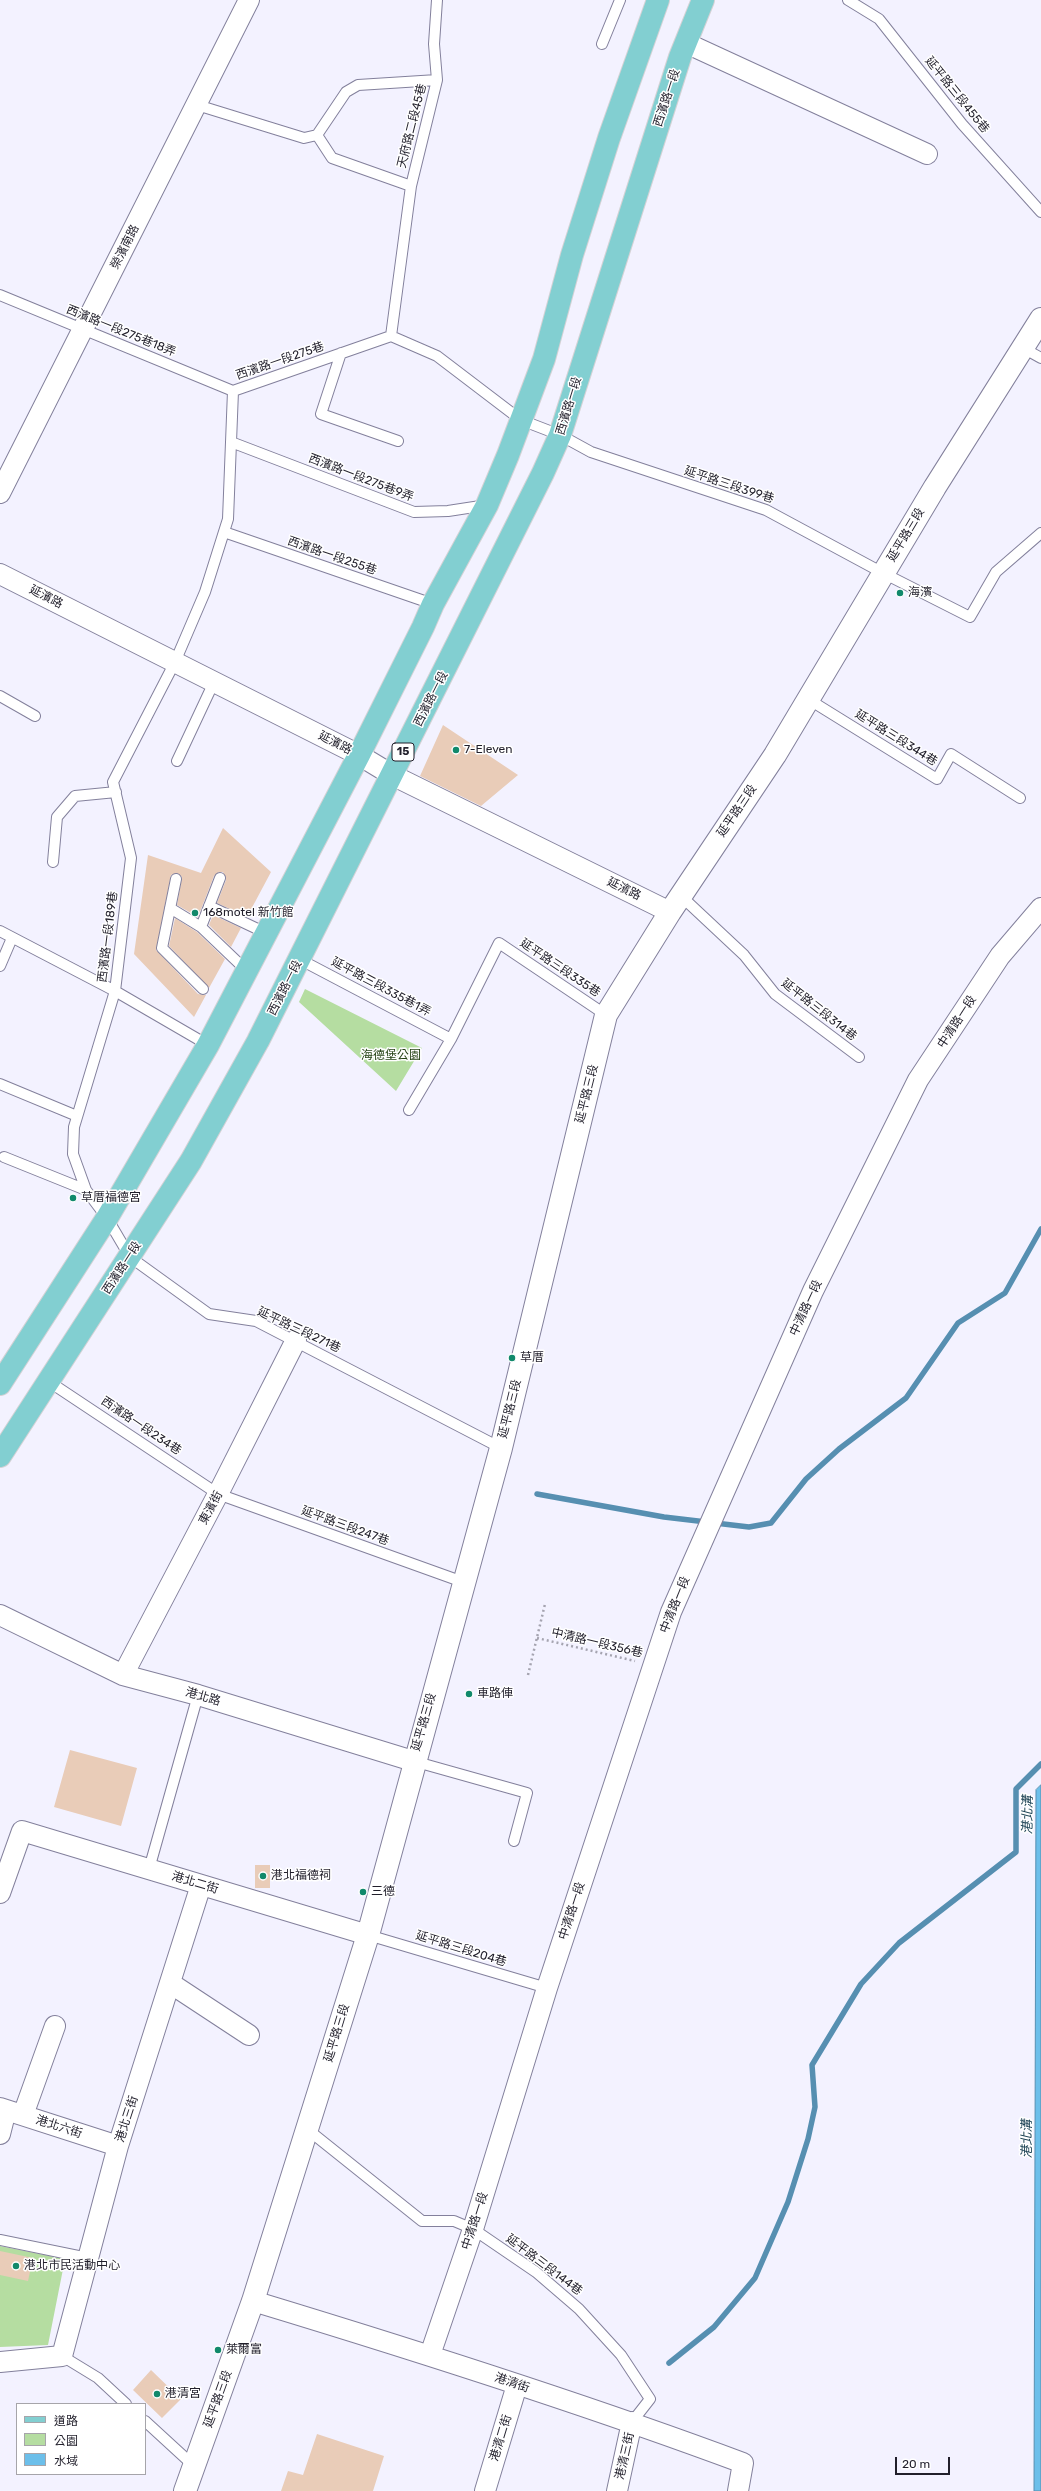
<!DOCTYPE html>
<html>
<head>
<meta charset="utf-8">
<style>
	body { margin:0 }
	#map { position:relative; width:1041px; height:2491px; overflow:hidden; background:#f3f2ff; font-family:Rubik,"Noto Sans TC",sans-serif }
	canvas { display:block }
	.legend { position:absolute; left:16px; top:2403px; width:130px; height:72px; box-sizing:border-box; background:#fff; border:1px solid #a6a5aa; margin:0; padding:5px 7px; list-style:none; font-size:12px; color:#211f2b }
	.legend li { display:flex; align-items:center; gap:8px; height:20px }
	.legend b { width:20px; border:1px solid #a6a5aa }
	.scale { position:absolute; left:895px; top:2457px; width:55px; height:18px; box-sizing:border-box; border:2px solid #211f2b; border-top:0; padding-left:5px; font-size:12px; line-height:14px; white-space:nowrap; color:#211f2b; -webkit-text-stroke:3px #fff; paint-order:stroke }
</style>
</head>
<body>
<div id="map">
<canvas width="1041" height="2491"></canvas>
<ul class="legend">
<li><b style="height:5px;background:#82cfd1"></b>道路</li>
<li><b style="height:11px;background:#b5dda1"></b>公園</li>
<li><b style="height:11px;background:#6cbfea"></b>水域</li>
</ul>
<div class="scale">20 m</div>
</div>
<script>
const ctx = document.querySelector('canvas').getContext('2d');
ctx.lineJoin = 'round';
function fillPath(path, color) {
  ctx.fillStyle = color;
  ctx.fill(path, 'evenodd');
}
function stroke(path, color, width, dash) {
  ctx.strokeStyle = color;
  ctx.lineWidth = width;
  ctx.lineCap = dash ? 'butt' : 'round';
  ctx.setLineDash(dash || []);
  ctx.stroke(path);
}
function drawText(font, color, halo, rows, align = 'center') {
  ctx.font = font + ' Rubik,"Noto Sans TC",sans-serif';
  ctx.lineWidth = 3;
  ctx.setLineDash([]);
  ctx.textBaseline = 'middle';
  ctx.strokeStyle = halo;
  ctx.fillStyle = color;
  for (const [text, x, y, turn = 0] of rows) {
    ctx.save();
    ctx.translate(x, y);
    ctx.rotate((+turn || 0) * Math.PI / 180);
    ctx.textAlign = isNaN(turn) ? turn : align;
    if (halo) ctx.strokeText(text, 0, 0);
    ctx.fillText(text, 0, 0);
    ctx.restore();
  }
}
fillPath(new Path2D(`
	M 305,989 L 422,1048 L 396,1091 L 299,1002 Z
	M 0,2246 L 65,2259 L 48,2345 L 0,2347 Z`), '#b5dda1');
const water = new Path2D(`
	M 1041,1785 L 1041,2491 L 1034,2491 L 1036,1790 Z`);
fillPath(water, '#6cbfea');
stroke(water, '#568fb1', 1);
stroke(new Path2D(`
	M 537,1494 L 664,1517 L 749,1527 L 771,1523 L 806,1479 L 839,1449 L 906,1398 L 958,1323 L 1005,1293 L 1041,1229
	M 669,2363 L 714,2327 L 755,2278 L 788,2202 L 808,2139 L 815,2107 L 812,2065 L 861,1984 L 899,1943 L 1016,1852 L 1016,1789 L 1041,1764`), '#568fb1', 5.5);
fillPath(new Path2D(`
	M 443,725 L 518,775 L 481,806 L 420,776 Z
	M 223,828 L 271,872 L 247,917 L 217,903 L 226,880 L 223,872 L 219,872 L 214,876 L 198,917 L 177,905 L 182,877 L 177,873 L 171,875 L 156,950 L 198,994 L 206,995 L 194,1017 L 134,954 L 148,855 L 201,873 Z
	M 213,915 L 241,928 L 231,947 L 209,925 Z
	M 175,918 L 197,932 L 225,959 L 209,988 L 169,946 Z
	M 70,1750 L 137,1768 L 121,1826 L 54,1807 Z
	M 255,1865 L 270,1865 L 270,1888 L 255,1888 Z
	M 0,2251 L 33,2258 L 28,2281 L 0,2275 Z
	M 151,2370 L 181,2399 L 162,2418 L 133,2390 Z
	M 317,2434 L 384,2456 L 373,2491 L 281,2491 L 288,2471 L 303,2475 Z`), '#e9ccb8');
const service = new Path2D(`
	M 848,0 L 879,19 L 962,124 L 1041,212
	M 602,44 L 620,0
	M 197,105 L 304,138 L 317,135 L 346,92 L 358,85 L 437,80
	M 317,135 L 332,158 L 411,186 L 391,336
	M 411,186 L 437,80 L 434,44 L 437,0
	M 0,295 L 233,391
	M 1023,348 L 1041,358
	M 341,353 L 321,414 L 398,441
	M 233,391 L 228,519 L 205,592 L 175,662 L 113,782 L 131,858 L 115,991 L 74,1127 L 73,1154 L 86,1190 L 107,1218 L 130,1257 L 209,1314 L 256,1321 L 501,1448
	M 233,391 L 391,336 L 437,356 L 521,420 L 560,435 L 591,452 L 766,510 L 883,573 L 970,617 L 996,572 L 1041,533
	M 231,442 L 414,512 L 448,511 L 487,505
	M 224,532 L 433,604
	M 0,696 L 35,716
	M 808,699 L 937,779 L 951,754 L 1020,798
	M 177,761 L 214,682
	M 53,862 L 57,817 L 75,796 L 116,792
	M 176,879 L 162,948 L 203,989
	M 681,896 L 744,955 L 775,994 L 859,1057
	M 209,906 L 266,933
	M 170,908 L 201,927 L 220,878
	M 201,927 L 247,971
	M 0,931 L 115,991 L 208,1045
	M 299,959 L 451,1039
	M 0,966 L 12,938
	M 0,1084 L 77,1116
	M 409,1110 L 451,1039 L 499,943 L 606,1015
	M 4,1157 L 86,1190
	M 48,1381 L 218,1494 L 463,1582
	M 413,1761 L 527,1793 L 514,1841
	M 149,1869 L 198,1695
	M 368,1935 L 547,1988
	M 307,2129 L 422,2221 L 454,2221 L 473,2229 L 536,2272 L 579,2309 L 621,2355 L 650,2399 L 632,2422
	M 0,2240 L 88,2258
	M 62,2356 L 98,2378 L 126,2404
	M 145,2421 L 194,2466`);
const minor = new Path2D(`
	M 686,43 L 927,154
	M 0,493 L 249,0
	M 0,574 L 359,755 L 392,775 L 670,912
	M 0,1615 L 123,1675 L 198,1695 L 413,1761
	M 123,1675 L 218,1494 L 296,1340
	M 0,1893 L 22,1831 L 368,1935
	M 170,1983 L 249,2035
	M 0,2108 L 118,2146
	M 23,2115 L 55,2026
	M 0,2134 L 6,2110
	M 253,2301 C 418,2351 582,2403 743,2463 L 738,2491
	M 430,2355 L 473,2229 L 547,1988 L 671,1612 L 813,1291 L 918,1080 L 1000,956 L 1041,908
	M 0,2362 L 62,2356 L 118,2146 L 201,1885
	M 485,2491 L 517,2385
	M 617,2491 L 632,2422`);
const tertiary = new Path2D(`
	M 185,2491 L 253,2301 L 368,1935 L 501,1448 L 606,1015 L 670,912 L 775,755 L 935,487 L 1041,319`);
const primary = new Path2D(`
	M 0,1384 L 107,1218 L 208,1045 L 359,755 L 423,627 L 433,604 L 487,505 L 508,455 L 544,359 L 572,255 L 609,138 L 658,0
	M 0,1456 L 191,1161 L 258,1041 L 543,473 L 560,435 L 680,57 L 703,0`);
stroke(service, '#83809c', 12);
stroke(minor, '#83809c', 22);
stroke(tertiary, '#83809c', 24);
stroke(primary, '#d3d2d5', 24);
stroke(new Path2D(`
	M 537,1638 L 635,1661
	M 528,1675 L 545,1604`), '#a5a4b0', 2.5, [2, 3]);
stroke(service, '#fff', 10);
stroke(minor, '#fff', 20);
stroke(tertiary, '#fff', 22);
stroke(primary, '#82cfd1', 22);
for (const [x, y, r, color] of [
	[900,593,4,"#11896b"],
	[456,750,4,"#11896b"],
	[195,913,4,"#11896b"],
	[73,1198,4,"#11896b"],
	[512,1358,4,"#11896b"],
	[469,1694,4,"#11896b"],
	[263,1876,4,"#11896b"],
	[363,1892,4,"#11896b"],
	[16,2266,4,"#11896b"],
	[218,2350,4,"#11896b"],
	[157,2394,4,"#11896b"]
]) {
  const dot = new Path2D();
  dot.arc(x, y, r, 0, 2 * Math.PI);
  ctx.fillStyle = color;
  ctx.fill(dot);
  stroke(dot, '#fff', 1.5);
}
for (const [x, y, w] of [
	[403,752,22]
]) {
  const box = new Path2D();
  box.roundRect(x - w / 2, y - 9, w, 18, 3);
  ctx.fillStyle = '#fff';
  ctx.fill(box);
  stroke(box, '#211f2b', 1);
}
drawText('bold 11px', '#211f2b', null, [
	["15",403,752]
]);
drawText('12px', '#211f2b', '#fff', [
	["延平路三段455巷",957,95,51],
	["西濱路一段",667,98,-72],
	["天府路二段45巷",412,126,-76],
	["榮濱南路",125,247,-63],
	["西濱路一段275巷18弄",121,331,22],
	["西濱路一段275巷",280,361,-19],
	["西濱路一段",569,406,-73],
	["西濱路一段275巷9弄",361,478,21],
	["延平路三段399巷",729,485,18],
	["延平路三段",906,535,-59],
	["西濱路一段255巷",332,556,19],
	["延濱路",46,597,27],
	["西濱路一段",431,699,-63],
	["延平路三段344巷",896,738,32],
	["延濱路",335,743,27],
	["延平路三段",737,811,-56],
	["延濱路",624,889,26],
	["西濱路一段189巷",108,937,-83],
	["延平路三段335巷",560,968,34],
	["延平路三段335巷1弄",381,987,28],
	["西濱路一段",285,988,-63],
	["延平路三段314巷",819,1010,38],
	["中清路一段",957,1022,-57],
	["延平路三段",587,1094,-76],
	["西濱路一段",122,1268,-57],
	["中清路一段",806,1308,-65],
	["延平路三段271巷",299,1330,25],
	["延平路三段",510,1409,-76],
	["西濱路一段234巷",141,1426,34],
	["東濱街",211,1508,-62],
	["延平路三段247巷",345,1526,20],
	["中清路一段",675,1605,-68],
	["中清路一段356巷",597,1643,13],
	["港北路",203,1697,16],
	["延平路三段",424,1722,-74],
	["港北二街",195,1883,17],
	["中清路一段",572,1911,-72],
	["延平路三段204巷",461,1949,17],
	["延平路三段",337,2033,-73],
	["港北三街",127,2119,-72],
	["港北六街",59,2127,18],
	["中清路一段",475,2221,-72],
	["延平路三段144巷",544,2265,37],
	["港清街",512,2383,19],
	["延平路三段",218,2399,-70],
	["港清二街",501,2438,-73],
	["港清三街",625,2456,-77]
]);
drawText('12px', '#211f2b', '#fff', [
	["海濱",908,593],
	["7-Eleven",464,750],
	["168motel 新竹館",203,913],
	["草厝福德宮",81,1198],
	["草厝",520,1358],
	["車路俥",477,1694],
	["港北福德祠",271,1876],
	["三德",371,1892],
	["港北市民活動中心",24,2266],
	["萊爾富",226,2350],
	["港清宮",165,2394]
], 'left');
drawText('12px', '#254214', '#fff', [
	["海德堡公園",391,1056]
]);
drawText('italic 13px', '#1f4456', '#fff', [
	["港北溝",1028,1815,-89],
	["港北溝",1027,2139,-90]
]);
</script>
</body>
</html>
